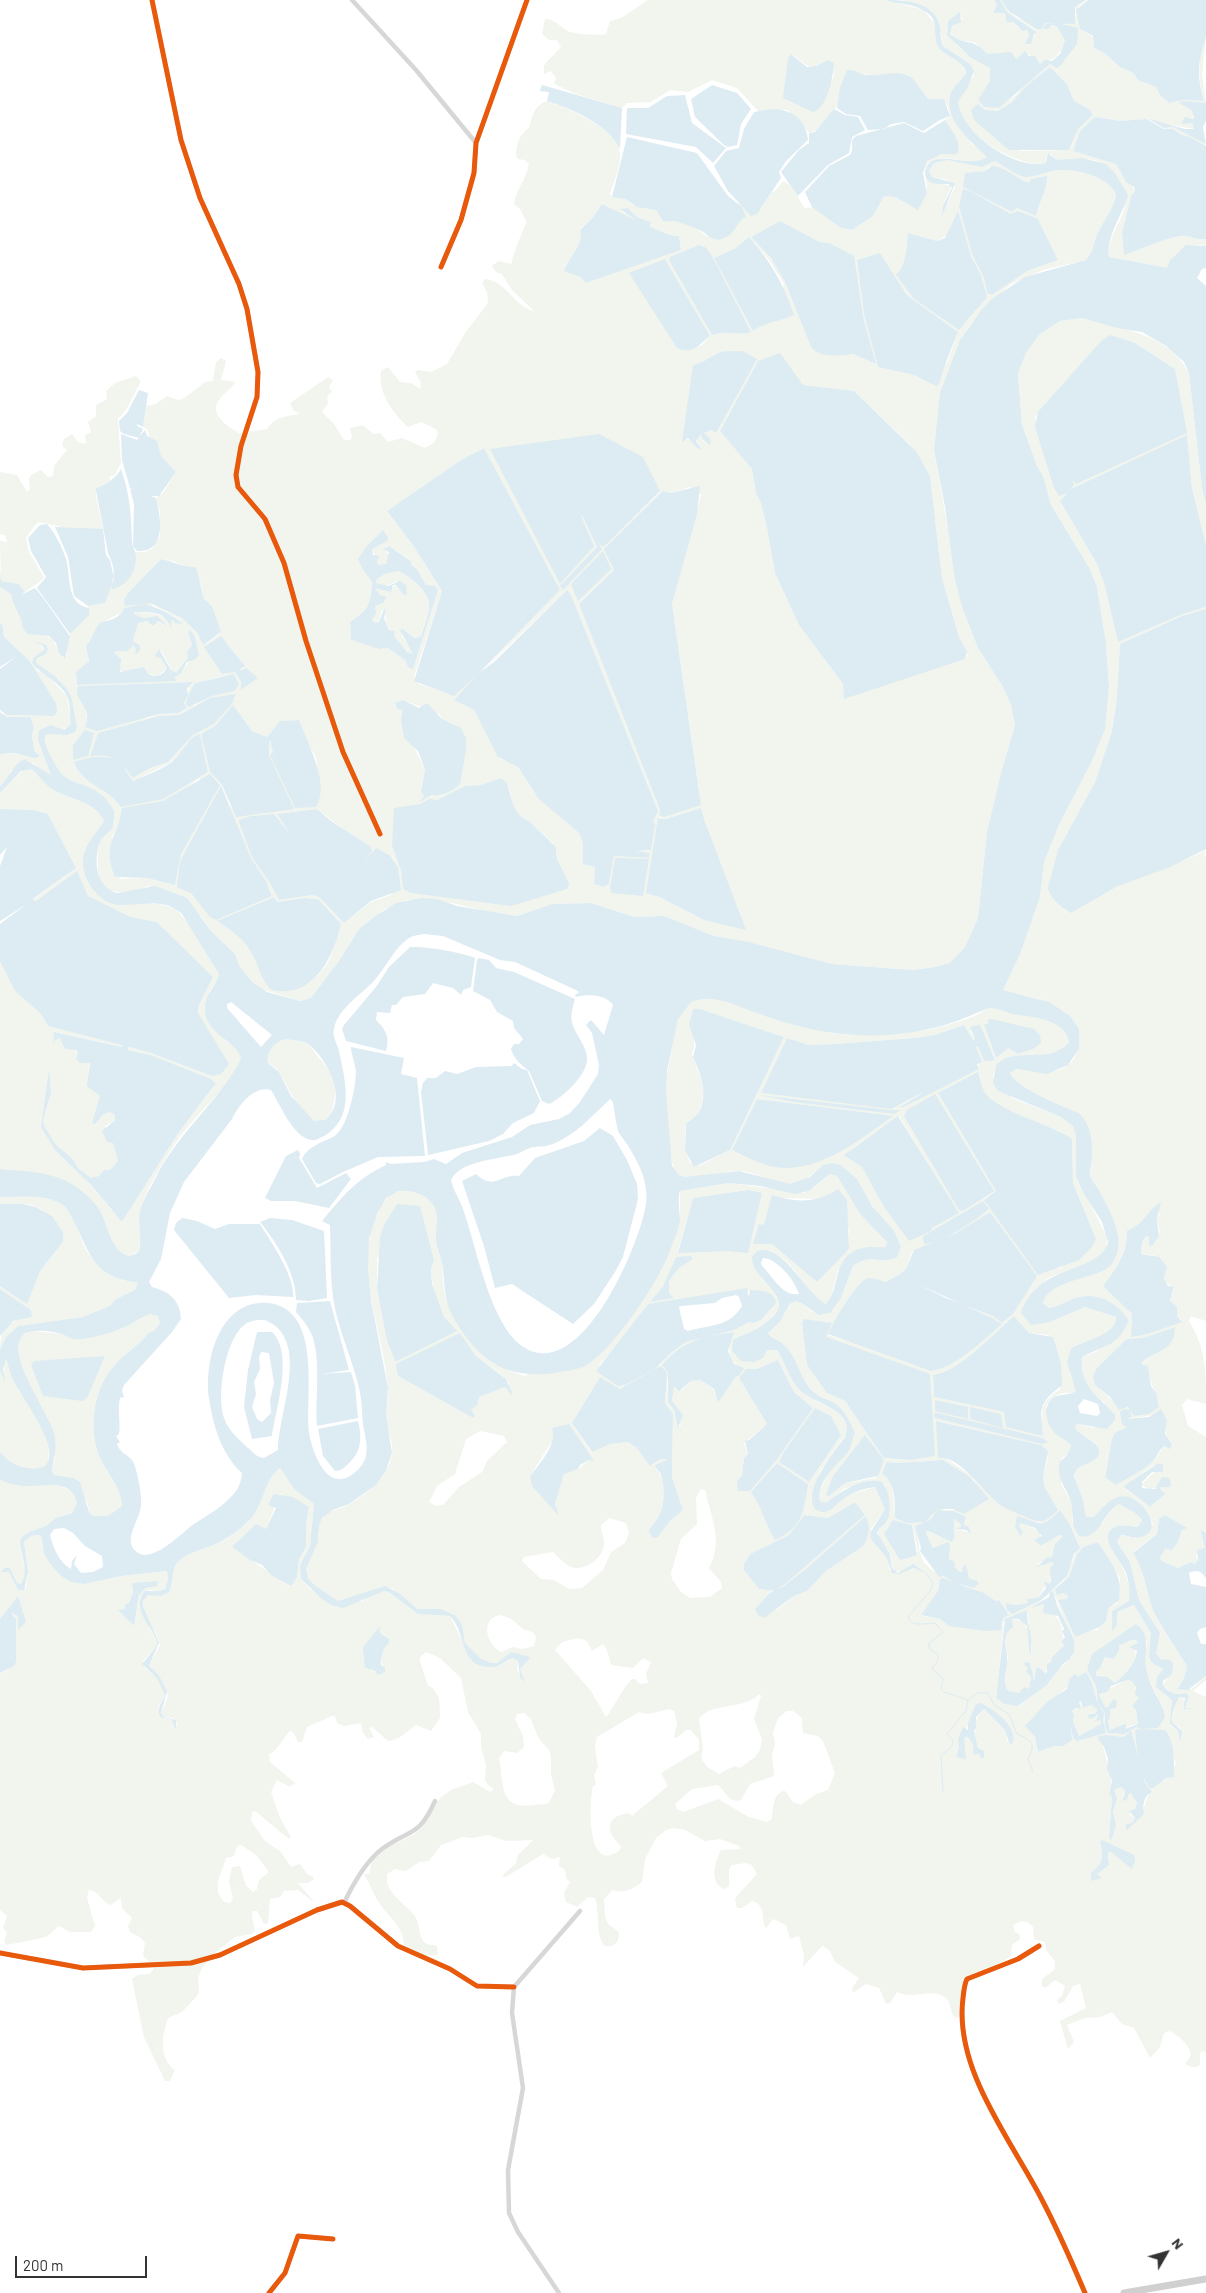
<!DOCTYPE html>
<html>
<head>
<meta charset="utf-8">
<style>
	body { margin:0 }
	#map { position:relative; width:1206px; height:2293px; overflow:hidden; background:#fff; font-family:Barlow,sans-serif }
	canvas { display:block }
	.north { position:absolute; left:1141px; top:2228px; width:50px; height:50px; -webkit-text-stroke:4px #fff; paint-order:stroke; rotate:52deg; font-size:14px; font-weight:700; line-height:20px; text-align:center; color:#333 }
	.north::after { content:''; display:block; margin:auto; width:18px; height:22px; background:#333; clip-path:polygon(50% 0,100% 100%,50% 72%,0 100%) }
	.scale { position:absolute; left:15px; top:2256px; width:132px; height:22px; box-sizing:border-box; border:2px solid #333; border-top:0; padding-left:6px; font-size:15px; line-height:18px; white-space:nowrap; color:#333; -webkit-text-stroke:4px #fff; paint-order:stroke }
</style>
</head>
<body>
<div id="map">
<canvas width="1206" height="2293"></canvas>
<div class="north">N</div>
<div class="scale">200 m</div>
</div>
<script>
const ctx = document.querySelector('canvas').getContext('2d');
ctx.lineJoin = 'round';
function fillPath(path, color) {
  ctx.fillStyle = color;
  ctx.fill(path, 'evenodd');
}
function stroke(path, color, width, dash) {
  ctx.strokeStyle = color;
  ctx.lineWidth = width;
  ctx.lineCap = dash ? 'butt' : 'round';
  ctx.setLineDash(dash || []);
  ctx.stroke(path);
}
fillPath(new Path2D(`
	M 648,0 L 885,0 L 924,10 L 936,26 L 937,36 L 945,54 L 961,63 L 966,74 L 951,95 L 970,142 L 988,157 C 970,171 936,145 925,169 L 935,184 L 952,185 L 943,206 L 943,214 L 955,187 L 948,180 L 932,177 L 929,171 L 934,163 L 947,160 L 984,166 L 995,161 C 1003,165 1017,177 1026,177 C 1037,177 1049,170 1061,170 C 1078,169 1108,177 1116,194 L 1113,205 L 1099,231 L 1092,254 L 1086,260 L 1043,270 L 1011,284 L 981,310 L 970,325 L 960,340 L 954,357 L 934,451 L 962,607 L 978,648 L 1003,687 L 1011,705 L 1015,725 L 1001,773 L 987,832 L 978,918 L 965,947 L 950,963 L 935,967 L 913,970 L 832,964 L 749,942 L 714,936 L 664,916 L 634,917 L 591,903 L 552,904 L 517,916 L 485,911 L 452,903 L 408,900 L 385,909 L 359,929 L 339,961 L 311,998 L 300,1001 L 261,989 L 252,982 L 239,965 L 235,954 L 211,931 L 201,916 L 149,886 C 128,893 99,900 98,869 C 98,861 97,853 99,845 C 101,838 107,836 111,830 C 115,826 114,816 114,811 C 106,804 97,794 87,788 C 82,785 74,785 69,781 C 58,774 40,747 47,734 C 60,733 68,739 77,727 C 71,707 73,692 56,677 C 50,671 42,669 36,663 L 37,658 L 46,653 L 48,649 L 46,645 L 39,643 L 44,650 L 34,657 L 37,670 L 48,677 L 67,696 L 71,724 L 63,730 L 51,725 L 39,730 L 51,775 L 41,771 L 33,763 L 11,770 L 7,781 L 0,786 L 0,754 L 23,753 L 35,758 L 39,754 L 34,750 L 32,735 L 34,728 L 30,721 L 7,717 L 0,710 L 7,715 L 54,716 L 56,703 L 29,660 L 4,637 L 2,623 L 0,624 L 0,587 L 11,594 C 13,605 24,614 23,626 L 52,639 L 63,658 L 67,655 L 67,647 L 70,634 L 89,615 L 88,606 L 105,603 L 108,591 C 125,580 133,572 135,552 L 145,552 L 152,549 L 160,537 L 160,512 L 156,498 L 163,493 L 176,472 C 164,462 150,444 147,429 L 143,427 L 146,406 L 156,404 L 167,396 L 178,400 L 183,399 L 205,382 L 213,381 L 216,362 L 221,358 L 226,361 L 221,380 L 236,382 C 231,388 221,396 217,403 C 211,416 230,428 239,433 L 267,429 C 274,417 287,416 300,414 L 293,410 L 290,403 L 328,377 L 333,380 L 329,387 L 332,392 L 327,396 L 328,403 L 322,412 L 334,424 L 344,440 L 350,440 L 352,437 L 350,428 L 362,425 L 374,434 L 380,433 L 388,442 L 402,438 L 425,448 L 434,443 L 438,434 L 436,429 L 421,422 L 408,427 C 392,412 378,393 381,371 L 388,367 L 400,382 L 411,383 L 420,389 L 421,383 L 415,372 L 418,370 L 431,372 L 447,364 L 465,333 L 488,303 L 487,292 L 482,283 L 485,279 C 507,281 514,307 534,311 L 512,290 L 502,274 L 496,272 L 492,266 L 498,261 L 511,264 L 512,263 C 512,257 523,229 527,222 L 520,209 L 514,204 C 514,193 527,179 529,164 L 525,160 L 517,159 C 514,148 520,133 529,128 C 532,117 534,105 547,101 C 565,107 615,128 619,149 C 623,162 614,181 610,194 L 612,197 L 625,199 L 634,206 L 656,210 L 663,221 L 676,221 L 698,229 L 706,236 L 732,233 L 738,221 L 746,217 L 737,202 L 745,208 L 760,210 L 772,192 L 775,191 L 783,181 C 796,186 797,199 805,208 L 815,207 L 841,228 L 852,230 L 873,216 L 884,196 L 895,197 L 914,207 L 920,205 C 922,201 927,195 927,190 C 928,176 917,164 936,156 C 941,153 946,152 952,154 L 956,139 L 945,120 L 950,116 C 946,94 943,102 928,99 L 913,80 L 906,74 L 870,75 L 847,70 L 837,106 L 817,130 L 809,133 L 800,121 L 787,110 L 759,112 L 737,88 L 712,80 L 688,92 L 670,90 L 651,102 L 627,103 L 622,108 L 576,94 L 554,84 L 556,78 L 551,71 L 544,74 L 544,65 L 561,47 L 557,40 L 549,40 L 542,34 L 545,19 C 554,18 561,28 570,32 C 575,34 601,36 606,34 L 610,21 L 621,18 ZM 794,55 C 809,68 809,70 828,60 L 834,75 L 822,104 L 800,106 L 794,102 ZM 989,167 L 1010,174 L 1029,183 L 1047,177 C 1047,192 1039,201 1036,216 L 1017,208 L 1012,212 L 964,187 L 980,171 L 985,171 ZM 978,195 L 1011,214 L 1038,219 L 1058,260 L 1027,271 L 992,295 L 987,293 L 984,278 L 972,254 L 959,207 ZM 602,204 L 636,221 L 638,220 L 621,211 L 628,208 L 637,217 L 651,222 L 650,228 C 660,234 668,236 679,236 L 681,250 L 586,283 L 580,277 L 564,270 C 568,258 585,243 580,229 L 593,217 ZM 780,221 L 820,242 L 829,243 L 863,316 L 876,364 L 853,354 L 834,355 L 811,347 L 785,282 L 771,258 L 751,237 ZM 953,221 L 980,273 L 978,308 L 959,330 L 914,299 L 897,275 C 907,263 906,248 908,233 L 937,241 L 947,235 ZM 749,237 L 769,260 L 784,284 L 775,322 L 769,321 L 753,331 L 714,258 L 736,248 ZM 702,245 L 711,254 L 744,334 L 730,331 L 712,335 L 692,299 ZM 880,253 L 907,295 L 958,332 L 948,361 L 940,376 L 919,378 L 914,375 L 878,367 L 864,316 L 857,260 ZM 665,259 L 710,336 L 701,346 L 677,348 L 666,328 ZM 719,352 L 727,352 L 712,430 L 704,433 L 706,443 L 702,440 L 701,433 L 696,439 L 701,449 L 697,448 L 690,440 L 685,439 L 696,366 ZM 758,361 L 803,385 L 854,391 L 910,444 L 930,476 L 942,578 L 959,637 L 968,656 L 845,690 L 843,684 L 799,625 L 775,573 L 767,528 L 761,503 L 756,493 L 752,469 L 720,431 ZM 484,448 L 560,590 L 480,673 L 567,590 L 571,595 L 658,811 L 653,822 L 649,851 L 636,850 L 635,852 L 650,853 L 649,858 L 614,856 L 609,884 L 604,887 L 594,884 L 595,867 L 583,864 L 583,843 L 579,833 L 535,794 L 518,767 L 513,763 L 500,759 L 474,710 L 454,700 L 478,676 L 477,675 L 454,695 L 419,684 L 414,677 L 442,591 L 415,548 L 387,511 L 461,460 ZM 690,487 L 701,495 L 672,604 L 701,805 L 659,815 L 660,810 L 579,604 L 614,570 L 605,549 L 663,491 L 671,493 ZM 657,488 L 660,492 L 604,547 L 601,543 L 599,544 L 602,549 L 561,586 L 597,547 L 582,515 L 580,515 ZM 383,530 L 372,549 L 379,566 L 386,564 L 390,555 L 384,549 L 389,546 L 411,560 L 411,565 L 417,569 L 426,585 L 438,590 L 413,668 L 408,667 L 405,660 L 388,648 L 379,649 L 351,640 L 350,622 C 369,607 370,607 372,582 L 363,570 L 361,563 ZM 161,559 L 173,561 L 190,568 L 201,584 L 204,599 L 212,606 L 220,634 L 206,644 L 203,645 L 197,634 L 182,618 L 151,602 L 126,606 L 128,593 ZM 153,605 L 179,619 L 181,624 L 172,618 L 171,627 C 165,611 148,613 134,612 L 133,614 L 143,618 L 157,616 L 164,626 L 158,621 L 138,622 L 133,641 L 139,652 L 134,645 L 123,651 L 116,651 L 114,653 L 121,664 L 118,670 L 123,672 L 144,667 L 148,674 L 158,676 L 167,668 L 158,656 L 161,650 L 173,673 L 176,673 L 188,658 L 187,652 L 192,645 L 189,636 L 190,631 L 195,637 L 199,655 C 187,660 185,670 175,677 L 176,680 L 77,685 L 76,672 L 89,661 L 86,646 C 90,641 93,635 97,630 C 109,613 134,609 153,605 ZM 221,636 C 229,646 237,655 245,666 L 238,671 L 244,668 L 258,678 L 241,690 L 241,682 L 235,672 L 222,674 L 218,667 ZM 223,676 L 235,679 L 236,682 C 222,692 208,697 194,706 L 186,702 L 195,683 ZM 192,682 C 188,689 186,696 184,703 L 187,708 L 180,713 L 159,714 L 148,718 L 87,722 L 86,707 L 78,686 ZM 236,697 L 214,724 L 193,735 L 168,762 L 150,768 L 133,778 C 118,758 115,755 90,756 L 98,733 L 159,716 L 179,715 L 210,698 ZM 403,700 L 439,714 L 466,750 L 463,763 L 433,797 L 429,796 L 420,801 L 424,796 L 421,788 L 425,770 L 401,720 L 402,710 L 395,709 L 395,703 ZM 233,706 L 252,731 L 267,737 L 280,721 L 299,720 L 307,742 L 316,757 L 320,790 L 273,753 L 271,739 L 261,814 L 250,814 L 230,807 L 222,786 L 210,772 L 201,734 L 215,726 ZM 200,734 L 208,772 L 198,778 L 118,801 C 105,786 80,782 74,762 L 104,756 L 118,761 L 133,781 L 168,764 L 179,756 L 186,744 ZM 501,778 L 509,787 L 514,807 L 520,816 L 530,822 L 553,843 L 557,851 L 557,859 L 568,887 L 403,889 L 401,870 L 392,846 L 421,804 L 437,800 L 465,786 L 481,785 ZM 198,779 L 219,784 L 181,854 L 175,885 L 147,878 L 120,879 L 112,837 C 130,804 148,810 176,795 C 184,791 191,784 198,779 ZM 221,787 L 251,858 L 266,881 L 272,895 L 233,912 L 201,905 L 191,893 ZM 701,808 L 705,822 L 715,921 L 704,920 L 652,894 L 659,817 L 664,819 ZM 317,809 L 372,851 L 361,863 L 362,865 L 392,856 C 401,874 400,876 391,895 L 371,902 L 344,923 L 319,897 L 312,895 L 279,900 L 270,883 L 251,816 L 274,814 L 291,836 L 277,814 ZM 273,897 L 277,902 L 304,898 L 318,899 L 341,924 C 336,936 334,953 327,964 C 315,983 293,995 271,990 C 259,973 255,952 241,937 C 235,931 225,926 218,921 Z
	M 903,0 L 994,0 L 997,3 L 993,13 L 1005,13 L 1017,27 L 1029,32 L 1027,40 L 1031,41 L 1037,31 L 1008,13 L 1000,0 C 1007,5 1010,15 1020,19 C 1037,26 1055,20 1072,24 L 1076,16 L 1075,7 L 1088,0 L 1078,7 L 1080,29 L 1093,37 L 1094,48 L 1104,53 L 1120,67 L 1133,73 L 1138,80 L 1156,87 L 1160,95 L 1169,103 L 1183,100 L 1204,101 C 1198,78 1197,58 1206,35 L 1202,74 L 1206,103 L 1180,103 L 1191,110 L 1194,116 L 1187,123 L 1192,123 L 1194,129 L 1161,123 L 1164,128 L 1173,127 L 1204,142 L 1206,146 L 1190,137 L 1182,135 L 1173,129 L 1165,129 L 1146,119 L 1120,121 L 1095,117 L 1073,151 L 1116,164 L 1126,182 L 1130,183 L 1135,191 L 1131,196 L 1122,233 L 1124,255 C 1142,249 1160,240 1179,236 C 1189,234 1196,241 1206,239 L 1206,246 C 1187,242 1174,251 1167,269 L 1109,257 C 1107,240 1120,223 1124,209 C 1127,198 1124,189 1118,180 C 1100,152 1084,160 1057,160 L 1051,154 L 1047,154 L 1046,163 C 1020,170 953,130 958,101 C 960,91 971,84 974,74 L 970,64 L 943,46 L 938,21 L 931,10 ZM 960,12 L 962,20 L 952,26 L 949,31 L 954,39 L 976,43 L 987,54 L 1012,55 L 1016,59 L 1024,52 L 1037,59 L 1040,64 C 1055,60 1060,55 1065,40 L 1057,27 L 1046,25 L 1067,24 L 1061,63 L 1060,66 L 1050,64 L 1023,87 L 1016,95 L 996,109 L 986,90 L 990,81 L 990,68 C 972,58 957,49 946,31 ZM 1050,67 L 1067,84 L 1074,102 L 1089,109 L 1093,115 L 1078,129 L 1069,150 L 1021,151 L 978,104 L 985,110 L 998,111 L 1012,102 L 1026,86 Z
	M 1082,318 C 1122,330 1167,332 1189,373 L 1202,488 L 1206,505 L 1206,545 L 1192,488 L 1187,436 L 1071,489 L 1070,478 L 1186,433 L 1175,369 L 1135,343 L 1102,340 L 1035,417 L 1055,487 L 1067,493 L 1060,501 L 1097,564 L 1105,585 L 1118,642 L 1183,614 L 1206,607 L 1206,609 L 1182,616 L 1120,644 L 1117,698 L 1112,731 L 1095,782 L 1058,850 L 1065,910 L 1071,913 L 1118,886 L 1199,854 L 1206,849 L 1204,855 L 1206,858 L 1206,1321 L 1191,1316 L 1189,1321 C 1206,1348 1206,1372 1206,1404 L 1187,1399 L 1182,1405 L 1188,1426 L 1206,1437 L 1206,1533 L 1200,1531 L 1205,1548 L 1196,1555 L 1198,1560 L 1195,1564 L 1191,1562 L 1178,1568 L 1162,1561 L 1160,1558 L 1165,1549 L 1172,1550 L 1178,1542 L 1182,1530 L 1159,1519 L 1157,1534 L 1134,1551 C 1143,1569 1145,1589 1153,1609 C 1161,1629 1176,1647 1187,1666 L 1184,1678 L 1177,1688 L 1192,1689 L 1206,1676 L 1206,1680 L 1193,1691 L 1206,1697 L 1206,2054 L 1205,2051 L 1200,2053 L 1200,2065 C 1195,2069 1191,2067 1185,2064 L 1191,2055 C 1189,2044 1179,2036 1170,2031 L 1164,2033 L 1160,2047 L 1150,2058 L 1134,2028 L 1122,2024 L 1112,2012 L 1100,2017 L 1085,2018 L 1067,2025 L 1074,2042 L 1068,2049 L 1060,2021 L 1086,2008 L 1080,1984 L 1073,1986 L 1064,2002 L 1059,2004 L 1057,2000 L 1062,1996 L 1065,1986 L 1055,1980 L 1045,1988 L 1042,1986 L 1042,1979 L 1055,1969 L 1055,1961 L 1046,1950 L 1045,1942 L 1034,1939 L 1033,1927 C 1027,1920 1020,1919 1013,1926 L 1015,1932 L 1020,1935 L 1020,1939 L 1012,1945 L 1011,1956 L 1002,1962 L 967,1976 L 960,1999 L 959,2018 L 953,2016 L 948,2000 C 934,1985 914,2001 897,1992 L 890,2003 L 886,2004 L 879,1988 L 866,1984 L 853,1993 L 852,1988 L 859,1978 L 835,1962 L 830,1951 L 823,1946 L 820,1948 L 803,1967 L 804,1956 L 799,1936 L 790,1939 L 786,1925 L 773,1919 L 766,1928 C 760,1918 767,1905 752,1901 L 742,1908 L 737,1908 L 735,1899 L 738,1895 L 757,1874 L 752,1865 L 746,1863 L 732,1865 L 729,1869 L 729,1886 L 725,1889 C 708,1884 715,1861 721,1850 L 741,1849 L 739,1846 L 720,1839 L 705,1841 L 685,1830 L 673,1828 L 666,1830 L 656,1838 L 645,1859 L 642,1882 C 632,1890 624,1893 612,1890 L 604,1899 L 605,1917 L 608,1924 L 619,1932 C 620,1941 614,1948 605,1946 C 595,1937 600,1910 595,1898 L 588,1897 L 577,1907 L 566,1902 L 564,1893 L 570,1882 L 566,1878 L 565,1870 L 559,1866 L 560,1857 L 552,1859 L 543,1854 L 506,1877 L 502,1876 L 516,1863 L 518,1855 L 533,1840 L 506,1841 L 488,1835 L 472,1838 L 463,1837 L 441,1845 L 429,1861 L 419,1862 L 406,1871 L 395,1869 L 387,1874 C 384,1893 405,1903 414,1915 C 420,1923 418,1933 423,1941 C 426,1946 433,1944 437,1946 L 438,1954 C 429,1959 411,1951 404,1945 C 403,1926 390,1918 380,1904 C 373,1894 369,1882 364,1874 L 369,1874 L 372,1861 L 388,1847 L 413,1835 L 422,1828 L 440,1798 L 451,1790 L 473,1782 L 490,1792 L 494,1789 L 488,1785 L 485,1780 L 486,1765 L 481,1747 L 481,1734 L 468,1712 L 461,1678 L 440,1658 L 426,1652 L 420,1657 L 420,1661 L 428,1686 L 433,1688 L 439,1698 L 440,1714 L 440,1718 L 431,1731 L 416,1725 C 408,1731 398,1741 388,1741 L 372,1727 L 369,1728 L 374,1737 L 368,1739 L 363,1733 L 361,1723 L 344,1726 L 337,1723 L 335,1716 L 332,1716 L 307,1727 L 302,1742 L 298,1742 L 293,1732 L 290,1731 C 281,1740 280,1748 269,1755 L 270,1762 L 295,1783 L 290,1787 L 277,1780 L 271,1792 L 279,1816 L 291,1837 L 289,1839 L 255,1811 L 252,1812 L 251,1821 L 265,1841 L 281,1852 L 291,1867 L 300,1864 L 307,1874 L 313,1877 L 314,1879 L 308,1883 L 298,1883 L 315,1903 L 298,1890 L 284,1891 L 280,1897 L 270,1899 L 268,1923 L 264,1924 L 257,1911 L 253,1911 L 252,1917 L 255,1931 L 252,1934 L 235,1937 L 215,1953 L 202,1968 L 198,1978 L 199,1992 L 197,1996 L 182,2012 L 168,2018 C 162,2036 158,2058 175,2070 L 170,2081 L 165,2081 L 144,2037 L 132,1979 L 138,1975 L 150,1974 L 155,1967 L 143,1956 L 145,1943 L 141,1938 L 130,1932 L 128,1926 L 132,1918 L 122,1908 L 121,1898 L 110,1905 C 101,1901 99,1891 89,1890 L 87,1898 L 95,1926 L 91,1932 L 70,1932 L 59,1926 L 46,1937 L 7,1945 L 4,1942 L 7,1933 L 3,1928 L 7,1916 L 0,1910 L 0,1674 L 14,1666 L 16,1662 L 15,1617 L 11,1613 L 18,1616 L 18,1597 L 0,1619 L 0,1572 L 9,1572 L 18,1590 L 26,1588 L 28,1572 L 24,1542 C 29,1537 34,1533 41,1536 C 43,1565 62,1570 84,1584 L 121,1576 L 167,1571 L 168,1579 L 165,1589 L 159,1591 L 149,1590 L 141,1598 L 149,1628 L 157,1642 L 156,1647 L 143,1661 L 145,1668 L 158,1678 L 165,1695 L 158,1707 L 159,1714 L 166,1719 L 172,1720 L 176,1728 L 177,1722 L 173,1718 L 164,1717 L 161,1713 L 168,1696 L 158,1674 L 149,1666 L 160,1645 C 156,1630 143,1617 143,1601 L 148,1595 L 165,1595 C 168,1586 171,1574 175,1566 C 184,1552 209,1549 223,1541 C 232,1536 241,1528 249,1520 C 263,1505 263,1479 280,1468 L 294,1489 L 314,1504 L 310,1546 L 301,1579 L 309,1588 L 331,1605 L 363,1601 L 369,1596 L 384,1591 L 390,1593 L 418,1614 L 450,1616 L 472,1661 L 498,1666 L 513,1658 L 518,1661 L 517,1670 L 524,1680 L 520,1669 L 531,1657 L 511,1652 C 506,1656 501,1661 495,1663 C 483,1666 468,1652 465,1642 C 462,1632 461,1624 456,1616 L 417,1609 L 392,1588 L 338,1601 C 327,1596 303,1584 306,1568 C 308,1560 314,1552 317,1544 C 321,1536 316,1526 322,1519 C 329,1509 339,1510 348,1505 C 370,1492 395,1473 392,1444 C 390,1435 386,1424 386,1415 C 386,1406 389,1397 388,1388 C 384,1330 351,1267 379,1211 C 383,1202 389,1192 400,1191 C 413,1189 434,1197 437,1211 C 439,1221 435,1232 436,1242 C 436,1249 441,1256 442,1263 C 443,1272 442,1281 444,1290 C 452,1330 484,1366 525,1376 L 628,1322 L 643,1300 L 668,1254 L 680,1223 L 680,1191 L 729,1183 L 804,1193 L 815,1187 L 830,1174 L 837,1176 L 860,1214 L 887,1242 L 886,1247 L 838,1270 L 830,1300 L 826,1304 C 804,1293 797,1264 775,1253 C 771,1251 764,1251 760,1250 L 762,1279 C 767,1284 776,1289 778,1296 C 786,1316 754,1330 741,1336 L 735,1356 L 767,1350 L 777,1350 C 789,1369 796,1388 815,1400 C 828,1408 846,1413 848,1431 L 820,1471 L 811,1500 L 834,1507 L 848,1495 L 875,1487 L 885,1509 L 871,1529 L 871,1539 L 886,1557 L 890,1570 L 896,1574 L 919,1567 L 908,1567 L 903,1571 L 895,1572 C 891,1566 892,1563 891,1556 C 888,1547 877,1541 878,1530 L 887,1522 L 890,1513 L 885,1484 L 845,1488 L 826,1503 L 820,1501 L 820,1492 L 827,1475 L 833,1465 L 846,1455 L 855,1433 L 835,1403 L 815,1394 L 799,1374 L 791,1354 L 783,1344 L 772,1339 L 768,1333 L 780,1322 L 792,1302 L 798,1301 L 813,1312 L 841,1298 L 853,1266 C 872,1253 876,1264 894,1258 L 901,1246 L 899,1241 L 864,1195 L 823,1165 C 814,1173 803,1184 790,1184 C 772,1184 755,1170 737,1171 C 720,1171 691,1184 676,1173 C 668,1159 663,1085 668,1069 C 674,1048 672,1016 690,1002 C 708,989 745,1010 763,1015 C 783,1021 804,1027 825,1032 C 853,1037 883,1035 911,1032 C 933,1030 957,1023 977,1015 C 981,1013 986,1008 991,1008 C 998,1008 1006,1013 1013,1014 C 1031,1016 1065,1018 1069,1042 C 1046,1069 1001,1039 993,1077 L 1012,1098 L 1061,1117 L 1073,1126 L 1076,1136 L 1076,1176 L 1107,1237 L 1106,1248 L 1103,1254 L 1090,1262 L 1048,1278 L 1029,1297 L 1050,1322 L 1085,1307 L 1116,1317 C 1118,1333 1088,1341 1076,1345 L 1070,1374 L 1076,1387 L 1076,1391 C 1070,1395 1069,1392 1063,1393 C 1057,1394 1049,1401 1046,1406 L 1056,1434 L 1065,1438 L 1071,1446 L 1067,1455 L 1062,1458 L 1061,1484 L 1072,1503 L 1072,1521 L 1102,1524 L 1112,1508 L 1119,1504 L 1135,1513 L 1142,1520 L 1138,1527 L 1120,1525 L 1111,1549 C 1122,1566 1131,1580 1130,1601 L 1112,1611 L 1112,1630 L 1117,1625 L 1117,1612 L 1134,1605 L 1151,1633 L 1152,1663 L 1163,1669 L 1157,1677 L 1165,1695 L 1172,1700 L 1171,1726 L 1178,1731 L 1179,1739 L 1181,1729 L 1172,1722 L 1176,1700 L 1182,1697 L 1185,1702 L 1182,1709 L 1187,1710 L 1185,1706 L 1189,1696 L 1171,1693 L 1163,1685 L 1168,1677 L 1155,1650 L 1160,1633 L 1139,1600 L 1130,1562 L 1117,1542 L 1121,1535 L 1136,1538 L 1153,1524 L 1148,1512 L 1137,1501 L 1107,1503 L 1094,1517 L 1086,1517 L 1083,1500 L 1074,1476 C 1077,1463 1092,1466 1098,1456 C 1105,1442 1078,1437 1075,1426 L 1078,1424 L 1094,1428 L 1105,1403 C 1089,1390 1080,1378 1082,1357 L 1096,1352 L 1129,1321 C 1118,1302 1096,1291 1075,1298 C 1066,1301 1058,1307 1049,1308 L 1043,1303 C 1050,1273 1110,1284 1117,1250 C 1123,1220 1099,1202 1091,1176 C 1089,1170 1093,1163 1092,1157 C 1089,1142 1083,1127 1079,1113 C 1064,1107 1014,1086 1010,1073 L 1016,1069 C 1030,1072 1056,1075 1068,1065 C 1074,1061 1075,1055 1079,1049 L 1066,1013 L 1043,1000 L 1003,990 L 1020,953 L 1040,897 L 1044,862 L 1059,825 L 1091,763 L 1104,729 L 1109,687 L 1106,643 L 1097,587 L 1090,569 L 1051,505 L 1043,476 L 1037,466 L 1022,425 L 1018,373 L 1026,353 L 1039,335 L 1060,321 ZM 700,1009 L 784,1037 L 730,1150 L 699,1166 L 690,1163 L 685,1151 L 685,1128 C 687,1120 697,1117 700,1109 C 708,1088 698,1073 692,1054 C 699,1040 687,1025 693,1010 ZM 989,1023 L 1033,1049 L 1018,1054 L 1008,1048 L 996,1058 L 984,1024 ZM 964,1025 L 973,1040 L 975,1039 L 970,1030 L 982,1031 L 995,1059 L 984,1061 L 978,1046 L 975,1047 L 979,1068 L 902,1108 L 901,1106 L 924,1093 L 899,1105 L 857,1104 L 761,1093 L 787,1038 L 809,1045 L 835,1044 L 915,1038 L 935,1035 ZM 978,1073 C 980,1078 981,1086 984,1091 C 997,1113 1050,1123 1072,1139 L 1073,1183 L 1096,1239 L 1060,1268 L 1053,1269 L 1041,1274 L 984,1199 L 996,1191 L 938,1093 ZM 757,1099 L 879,1114 L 892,1116 L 732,1150 ZM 899,1116 L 958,1213 L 922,1234 L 906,1235 L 884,1207 L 869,1177 L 850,1150 ZM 748,1190 L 727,1251 L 678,1251 L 693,1198 ZM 782,1198 L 823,1199 L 849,1229 L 849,1249 L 817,1281 L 772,1244 L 764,1225 ZM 983,1201 L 989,1209 L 958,1230 L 923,1236 ZM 1150,1211 L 1160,1213 L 1157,1220 L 1160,1232 L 1155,1241 L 1146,1236 L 1142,1242 L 1141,1254 L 1153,1255 L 1164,1273 L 1165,1281 L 1174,1289 L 1170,1299 L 1176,1307 L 1177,1316 L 1182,1321 L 1148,1334 L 1131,1336 L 1132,1314 L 1104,1286 L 1119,1265 L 1125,1246 ZM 990,1212 L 1031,1282 L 1013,1314 L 1002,1323 L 993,1316 L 946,1297 L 900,1275 L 906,1269 L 912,1252 L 956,1233 ZM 377,1257 L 431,1269 C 432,1287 437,1309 449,1324 L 420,1349 L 397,1361 L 395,1361 L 387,1341 L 377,1289 ZM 676,1257 L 693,1259 L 678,1269 L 669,1281 L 669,1293 L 674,1298 L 650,1302 L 663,1286 ZM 898,1275 L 990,1317 L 939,1370 L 828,1335 L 839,1315 L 882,1281 L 886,1282 ZM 749,1291 L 750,1305 L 776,1303 L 761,1320 L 753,1323 L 749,1322 L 734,1330 L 686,1342 L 671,1353 L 660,1365 L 625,1385 L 621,1386 L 599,1365 L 614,1349 L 648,1304 ZM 1014,1316 L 1029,1333 L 1049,1335 L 1060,1389 C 1037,1405 1043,1412 1042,1436 L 1004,1412 L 934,1397 L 933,1375 C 959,1372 994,1333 1014,1316 ZM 802,1320 L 832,1323 L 825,1336 L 910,1460 L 887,1459 L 845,1401 L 827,1393 L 807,1365 ZM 1175,1328 L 1167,1347 L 1151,1355 L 1141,1364 L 1148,1366 C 1148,1380 1156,1390 1157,1403 L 1134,1416 L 1130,1409 L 1114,1402 L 1095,1385 L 1114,1353 L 1127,1339 L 1143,1338 ZM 734,1332 C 730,1344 725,1356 738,1366 L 718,1402 L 713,1389 L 700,1380 L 691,1381 L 682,1390 L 674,1386 L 672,1401 L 681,1425 L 678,1427 L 674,1410 L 668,1402 C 668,1393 666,1380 669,1371 C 682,1339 703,1336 734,1332 ZM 459,1333 L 475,1355 L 502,1375 L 509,1383 L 508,1392 L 505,1387 L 479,1397 L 471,1410 L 473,1418 L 398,1376 ZM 778,1360 L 794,1392 L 813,1408 L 776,1461 L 750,1491 L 737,1481 L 742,1475 L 744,1458 L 748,1455 L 744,1443 L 767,1424 L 739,1378 L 746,1369 L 757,1369 ZM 667,1373 L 665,1403 L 673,1414 L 672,1477 L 683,1510 L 670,1521 L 658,1537 L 648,1530 C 664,1515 671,1486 656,1469 L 669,1460 L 661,1459 L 653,1465 L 637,1448 L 628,1442 L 610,1444 L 591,1452 L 572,1423 L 600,1377 L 620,1389 L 647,1376 ZM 815,1408 L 831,1416 L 841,1435 L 809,1482 L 779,1462 ZM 1154,1415 L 1167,1420 C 1164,1432 1169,1440 1167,1448 L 1164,1446 L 1154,1461 L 1105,1477 C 1109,1461 1109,1446 1118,1431 L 1122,1431 L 1126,1427 L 1121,1417 L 1132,1417 L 1126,1419 ZM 937,1421 L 1041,1445 L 1048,1457 L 1043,1478 L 1045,1488 L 976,1479 L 944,1457 ZM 480,1431 L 504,1436 L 507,1442 L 487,1461 L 482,1472 L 459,1487 L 443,1505 L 436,1506 L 429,1502 L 437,1486 L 455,1474 L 466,1439 ZM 554,1433 L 593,1460 L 589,1460 L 578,1469 L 564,1474 L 555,1504 L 558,1515 L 530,1476 L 552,1441 ZM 865,1436 L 870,1443 L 876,1478 L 845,1483 L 829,1496 L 848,1457 ZM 943,1460 L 974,1480 L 984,1502 C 971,1508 951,1514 937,1507 L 931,1517 L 895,1518 C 895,1498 890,1481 887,1462 L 899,1463 ZM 777,1463 L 808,1484 L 761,1511 L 759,1503 L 752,1492 ZM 1154,1465 L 1155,1471 L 1141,1485 L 1149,1489 L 1161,1487 L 1160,1489 L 1163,1496 L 1150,1507 L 1125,1489 L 1125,1485 ZM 701,1489 L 705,1490 C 711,1517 724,1541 709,1568 L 721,1582 L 722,1588 L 710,1597 L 690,1598 L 681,1592 L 672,1579 L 671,1573 L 681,1539 L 697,1524 L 696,1498 ZM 280,1494 L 309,1507 L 306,1524 L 306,1547 L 299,1559 L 297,1577 L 289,1586 L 232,1547 L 266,1529 ZM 855,1502 L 865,1515 L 785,1584 L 774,1591 L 759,1589 L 744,1564 L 750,1554 L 789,1535 L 804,1515 L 828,1518 ZM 939,1509 L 943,1511 L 953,1511 L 966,1520 L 964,1525 L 970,1533 L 957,1529 L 961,1526 L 959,1520 L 954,1519 L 954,1532 L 948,1540 L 926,1531 L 925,1534 L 933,1548 L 950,1545 L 949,1560 L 960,1572 L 963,1569 L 969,1578 L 978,1581 L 974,1587 C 956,1582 924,1574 920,1552 C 918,1544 918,1533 917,1525 L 930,1520 ZM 867,1516 L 862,1547 L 826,1571 L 807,1591 L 794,1596 L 777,1610 L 769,1593 L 785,1585 L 807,1568 ZM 1021,1517 C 1039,1525 1051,1523 1070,1525 L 1079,1545 L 1064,1580 L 1041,1600 L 1013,1614 L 1008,1603 L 1016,1605 L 1029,1603 L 1029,1600 L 1038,1598 L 1047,1583 L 1049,1585 L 1054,1563 L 1052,1562 L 1038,1566 L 1039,1563 L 1052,1557 L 1063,1535 L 1059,1535 L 1041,1546 L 1035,1540 L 1041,1538 L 1040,1532 L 1021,1522 L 1019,1524 L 1020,1535 L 1015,1525 ZM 609,1518 L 626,1523 L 629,1533 L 625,1543 L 611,1552 L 603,1570 L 582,1588 L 569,1589 L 554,1580 L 541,1579 L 522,1561 L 524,1557 L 553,1552 C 559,1557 564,1564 571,1567 C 586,1572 606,1556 604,1541 C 604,1535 600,1532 601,1525 ZM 894,1520 L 912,1525 L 918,1553 L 891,1527 ZM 1098,1542 L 1120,1578 L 1117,1603 L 1108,1609 C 1098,1642 1096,1623 1075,1637 L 1058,1601 L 1067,1599 L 1068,1596 L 1055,1589 L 1069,1577 L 1077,1554 L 1083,1547 ZM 940,1579 C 960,1581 979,1592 997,1601 L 999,1600 L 1009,1615 L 1003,1618 L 1003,1625 L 949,1626 L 940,1619 L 922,1616 L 938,1591 ZM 158,1585 L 146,1588 L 139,1595 L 134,1626 L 119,1610 L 125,1609 L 132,1598 L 133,1588 ZM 1053,1591 L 1074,1645 L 1072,1657 L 1059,1669 L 1049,1683 L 1019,1706 L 1004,1704 L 996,1698 L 1004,1621 L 1027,1610 L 1032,1646 L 1031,1654 L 1029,1633 L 1023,1621 L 1012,1619 L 1005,1638 L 1008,1659 L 1006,1667 L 1005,1686 L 1009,1691 L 1019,1693 L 1024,1688 L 1029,1689 L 1031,1677 L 1026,1672 L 1028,1670 L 1027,1666 L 1030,1663 L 1033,1683 L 1036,1668 L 1039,1667 L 1045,1673 L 1054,1657 L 1064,1646 C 1062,1619 1061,1623 1044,1604 L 1036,1605 ZM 500,1615 L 510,1618 L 523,1629 L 534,1633 L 536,1637 L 534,1646 L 522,1649 L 513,1647 L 501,1652 C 487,1645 479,1619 500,1615 ZM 1136,1624 L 1147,1642 L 1145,1659 L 1147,1675 L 1164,1710 L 1165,1717 L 1158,1725 C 1150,1725 1141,1725 1133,1727 C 1117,1732 1123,1740 1105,1727 L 1105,1713 L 1097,1698 L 1096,1686 L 1087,1670 ZM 378,1632 L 386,1636 C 386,1647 379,1658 383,1667 L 371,1671 L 363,1647 L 373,1635 ZM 578,1638 L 587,1641 L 592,1651 L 603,1644 L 607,1650 L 611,1665 L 633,1668 L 643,1658 L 651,1662 L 646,1674 L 648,1683 L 640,1684 L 635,1679 L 632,1679 C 621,1690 615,1706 606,1717 L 591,1691 L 555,1650 L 562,1642 ZM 1086,1672 C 1096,1684 1093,1701 1103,1712 L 1103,1720 L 1106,1733 L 1092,1737 L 1073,1738 L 1070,1722 L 1060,1746 L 1054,1746 L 1038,1752 L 1035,1737 L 1030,1730 L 1061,1692 ZM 759,1694 L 761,1696 L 754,1719 L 762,1739 L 760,1750 L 755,1757 L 740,1768 L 734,1766 L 719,1774 L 707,1767 L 701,1758 L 703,1749 L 699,1718 C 715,1701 743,1711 759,1694 ZM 981,1703 L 992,1709 L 1010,1727 L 1008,1742 L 1004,1729 L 984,1709 C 969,1722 976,1739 981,1756 L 969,1736 L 964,1738 L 964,1757 L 956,1757 C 961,1739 970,1723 976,1705 ZM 670,1709 L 674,1711 L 677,1723 L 674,1737 L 677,1738 L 686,1730 L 691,1730 L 699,1740 L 699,1750 L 661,1773 L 668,1786 L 632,1816 L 629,1813 C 604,1816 606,1833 621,1846 L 620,1850 C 586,1876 589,1802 593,1786 L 596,1785 L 594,1775 L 598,1767 L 595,1746 L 597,1737 L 639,1712 L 648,1714 ZM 787,1711 L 793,1711 L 802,1718 L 803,1733 L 818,1736 L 823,1741 L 835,1773 L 828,1790 L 816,1794 L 801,1805 L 793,1802 L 785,1791 C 773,1792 773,1808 772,1819 L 767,1822 L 749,1817 L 718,1799 L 683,1812 L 677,1809 L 675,1804 L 692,1789 L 718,1785 C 726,1792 729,1804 741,1800 L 750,1784 L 774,1776 L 772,1755 L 775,1744 L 773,1733 L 778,1718 ZM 525,1713 L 531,1720 L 539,1739 L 549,1750 L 551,1757 L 551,1775 L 555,1790 L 549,1803 C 544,1805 539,1804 534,1805 C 498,1811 504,1783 499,1758 L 504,1751 L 517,1753 L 524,1747 L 523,1736 L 515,1719 L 517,1714 ZM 1137,1729 L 1167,1733 L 1176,1764 L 1164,1781 ZM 1131,1730 L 1139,1766 L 1149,1793 L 1143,1810 L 1126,1831 L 1126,1824 L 1132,1823 L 1135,1818 L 1129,1814 L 1137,1807 L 1136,1800 L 1132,1793 L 1122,1797 L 1125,1791 L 1121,1787 L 1114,1790 L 1113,1811 L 1116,1826 L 1111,1839 L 1109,1837 L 1112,1797 L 1109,1792 C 1109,1790 1111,1787 1111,1784 C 1112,1782 1104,1748 1102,1744 L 1106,1735 L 1124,1737 ZM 1100,1842 L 1135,1861 L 1132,1868 L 1110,1851 L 1108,1853 L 1109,1861 L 1097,1874 L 1099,1878 L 1091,1881 L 1093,1871 C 1105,1866 1103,1852 1100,1842 ZM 241,1845 L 256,1855 L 269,1872 L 259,1880 L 257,1889 L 253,1892 L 246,1886 L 240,1866 L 232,1867 L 229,1882 L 233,1898 L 230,1903 L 224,1902 L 218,1893 L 218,1881 L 226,1858 L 234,1856 L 237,1846 Z
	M 136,376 L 141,381 L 126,410 L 118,419 L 121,463 L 115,475 L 110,476 L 110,481 L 96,488 L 96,497 L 103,529 L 71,529 L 39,522 L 35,525 L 26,538 L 29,552 L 44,577 L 42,580 L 25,592 L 19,584 L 1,581 L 0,541 L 7,542 L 5,535 L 0,534 L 0,472 L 17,475 L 27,492 L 30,489 L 29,479 L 31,475 L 41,470 L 48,477 L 53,476 L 54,466 L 67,450 L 62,445 L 64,439 L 72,434 L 78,442 L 86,444 L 85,435 L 91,432 L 88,422 L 96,416 L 96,405 L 107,399 L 106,391 L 115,383 Z
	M 399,571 C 412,578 432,593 429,610 C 427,619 422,628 421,637 L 414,638 L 406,631 L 402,636 L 413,652 L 413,655 C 399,648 382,625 386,610 L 382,610 L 379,622 L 375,623 L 372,620 L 375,606 L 387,598 L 377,593 L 375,588 L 392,588 L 396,585 L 403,594 L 397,581 C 390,585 383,588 376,583 L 377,579 L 385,574 Z
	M 25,768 L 32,769 C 37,774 42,781 48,786 C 65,800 93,799 104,821 L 84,851 L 95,893 L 138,903 L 159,904 L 176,909 L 196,933 L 219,974 L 218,979 L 209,992 L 225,1041 C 232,1044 243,1051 241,1059 C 235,1080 193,1118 179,1138 C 166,1157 152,1180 143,1201 C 137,1216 142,1235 139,1251 L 129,1256 C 109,1251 108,1220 97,1206 C 70,1175 38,1173 0,1169 L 0,961 L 15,991 L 41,1014 L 48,1026 L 122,1044 L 123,1047 L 55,1032 L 53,1044 L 55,1039 L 60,1038 L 90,1063 C 85,1076 94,1086 100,1096 L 95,1124 L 104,1114 L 110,1112 L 115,1115 L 115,1120 L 105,1126 L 116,1148 L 118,1161 L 110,1170 L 104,1170 L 99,1176 L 91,1178 L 78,1168 L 73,1159 L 56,1145 L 45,1127 L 43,1120 L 51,1093 L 50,1079 L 41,1127 L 122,1222 L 179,1132 L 216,1083 L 209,1078 L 151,1055 L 127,1050 L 128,1047 L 151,1053 L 212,1076 L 198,1013 L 198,1007 L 213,977 L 157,922 L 131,917 L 87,896 L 35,902 L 33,900 L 76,868 L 48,814 L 34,810 L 0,809 L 0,793 Z
	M 285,1039 C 292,1040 300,1040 307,1044 C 312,1047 315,1053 319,1058 C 334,1074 339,1088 332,1110 C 330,1116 326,1122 319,1122 C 302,1122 287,1084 279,1072 C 277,1068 272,1065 268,1063 C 266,1052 274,1042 285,1039 Z
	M 32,1196 C 42,1198 57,1199 65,1206 C 74,1215 78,1231 82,1241 C 90,1264 115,1282 139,1283 L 135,1290 L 116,1299 L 110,1306 L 83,1317 L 18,1326 L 6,1337 L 0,1349 C 0,1325 10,1321 31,1317 L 31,1310 L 0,1289 L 0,1286 L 27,1303 L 40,1271 L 63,1242 C 55,1223 47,1204 23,1204 C 15,1204 8,1206 0,1204 L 0,1197 Z
	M 150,1314 L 158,1316 L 160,1323 L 154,1331 L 148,1333 C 139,1346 123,1354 113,1367 C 93,1392 88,1429 100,1458 C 108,1475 121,1486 122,1506 L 108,1516 L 93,1516 L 89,1512 L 88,1504 L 73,1478 L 54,1475 L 52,1471 L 55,1458 L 48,1418 L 23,1383 L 13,1357 L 15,1341 L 20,1336 L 32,1331 L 62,1334 L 74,1339 L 94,1336 L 121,1329 Z
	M 0,1359 L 0,1371 L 4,1379 L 4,1363 L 6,1359 C 9,1367 10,1375 14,1382 C 27,1407 54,1433 48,1464 C 33,1476 10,1465 0,1452 Z
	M 0,1480 C 24,1488 51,1478 73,1492 C 83,1512 72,1512 57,1518 C 52,1520 49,1525 44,1527 C 40,1529 34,1530 29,1532 C 27,1537 20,1545 21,1550 C 21,1562 31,1575 20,1585 L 17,1583 L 10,1568 L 0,1571 Z
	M 1131,1640 L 1136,1640 L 1138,1643 L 1134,1649 C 1141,1660 1124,1677 1115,1683 L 1096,1676 L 1096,1673 L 1100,1668 L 1102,1661 L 1105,1657 L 1114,1659 L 1119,1646 Z
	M 1128,1680 L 1132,1680 L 1139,1698 L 1136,1710 L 1138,1724 L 1129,1726 L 1125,1730 L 1125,1723 L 1110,1730 L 1108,1722 L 1110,1716 L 1110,1709 L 1113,1708 L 1105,1707 L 1099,1693 Z
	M 1080,1701 L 1083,1708 L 1091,1705 L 1097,1709 L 1096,1713 L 1088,1714 L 1092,1716 L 1099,1714 L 1095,1720 L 1100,1720 L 1101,1724 L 1079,1736 L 1072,1722 L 1074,1715 L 1072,1711 L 1081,1707 L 1079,1705 Z`), '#f1f5ed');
fillPath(new Path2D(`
	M 885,0 C 904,0 932,1 939,23 C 941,31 940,39 943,46 L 970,64 L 974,71 L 968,87 L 958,101 C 960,133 1016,171 1046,163 L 1048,153 L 1057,160 L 1082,158 L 1106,164 L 1114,172 L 1128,195 C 1123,214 1106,236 1109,257 L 1167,268 L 1170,260 L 1186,245 L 1206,246 L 1206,268 L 1202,269 L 1197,278 L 1206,286 L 1206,505 L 1202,488 L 1189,373 L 1184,362 L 1166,346 L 1142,332 L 1117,328 L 1082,318 L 1060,321 L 1039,335 L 1026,353 L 1018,373 L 1022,425 L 1037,466 L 1043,476 L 1051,505 L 1090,569 L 1097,587 L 1106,643 L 1109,687 L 1105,729 L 1091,763 L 1059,825 L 1044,862 L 1040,897 L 1020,954 L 1003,990 L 1049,1002 L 1070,1016 L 1079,1029 L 1079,1049 L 1068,1065 L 1047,1074 L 1016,1069 L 1010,1073 C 1015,1087 1064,1107 1079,1113 C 1091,1125 1093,1141 1092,1158 C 1092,1163 1090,1169 1090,1174 C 1091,1179 1096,1186 1099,1190 C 1110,1212 1129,1241 1111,1265 C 1100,1279 1049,1278 1043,1303 L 1049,1308 C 1058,1307 1066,1301 1075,1298 C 1097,1291 1118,1302 1129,1321 L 1121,1335 L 1112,1343 L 1082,1357 C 1079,1386 1098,1395 1115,1415 L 1115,1420 L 1107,1429 L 1078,1424 L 1075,1426 C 1077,1437 1105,1442 1098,1456 C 1092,1466 1076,1463 1074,1476 L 1083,1500 L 1086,1517 L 1094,1517 C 1101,1509 1108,1500 1118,1497 C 1138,1490 1168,1530 1141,1537 C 1134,1539 1127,1535 1121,1535 L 1117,1542 L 1130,1562 L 1139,1600 L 1160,1633 L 1156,1653 L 1161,1660 L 1168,1659 L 1173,1663 L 1172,1674 L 1163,1681 L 1163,1685 C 1168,1693 1177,1696 1186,1693 L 1189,1696 L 1185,1708 L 1191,1708 L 1183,1710 L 1185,1698 L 1180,1697 C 1175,1701 1172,1715 1172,1722 L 1182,1731 L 1180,1742 L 1178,1731 L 1170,1724 L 1172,1700 L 1156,1687 L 1157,1677 L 1163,1669 L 1152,1663 L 1149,1657 L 1151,1633 L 1134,1605 L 1117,1612 L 1117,1625 L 1112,1631 L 1112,1611 L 1129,1601 C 1130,1592 1129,1581 1126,1573 C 1122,1561 1093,1534 1118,1526 C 1123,1524 1132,1527 1138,1527 L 1142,1520 L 1135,1513 L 1119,1504 C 1103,1511 1100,1541 1079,1536 C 1070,1525 1074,1514 1071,1502 C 1067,1487 1055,1479 1060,1462 L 1067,1455 L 1071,1446 C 1067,1439 1061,1439 1056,1434 C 1046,1425 1042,1406 1053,1398 C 1061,1393 1069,1396 1076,1391 L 1067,1362 L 1071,1349 C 1082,1340 1117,1336 1116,1317 L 1085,1307 L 1050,1322 L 1031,1325 L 1021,1313 C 1039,1261 1099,1275 1108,1242 L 1102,1222 L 1084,1194 L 1076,1176 L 1076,1136 L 1073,1126 L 1061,1117 L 998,1091 L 993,1083 L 996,1065 C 1016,1045 1049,1066 1069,1042 C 1065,1018 1031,1017 1012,1014 C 1005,1012 997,1008 990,1008 C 985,1009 959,1021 951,1023 C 930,1030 909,1033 887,1035 C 867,1036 846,1035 826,1032 C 808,1029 778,1021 760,1014 C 738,1007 714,992 691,1002 L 678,1019 L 667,1071 L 666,1094 L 672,1166 L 679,1175 L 685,1177 L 739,1171 L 790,1184 L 810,1177 L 823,1165 L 832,1163 L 841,1165 L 857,1179 L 872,1206 L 894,1231 L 901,1246 L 897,1257 C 880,1266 873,1252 853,1266 L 841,1298 L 830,1313 L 819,1315 L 801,1303 L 795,1301 L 790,1304 L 780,1322 L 768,1333 C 772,1340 777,1339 783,1344 C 798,1357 799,1380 815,1393 C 820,1398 829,1399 836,1404 C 845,1411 850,1422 855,1433 C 852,1439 851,1450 846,1455 C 834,1467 817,1482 820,1501 L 826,1503 C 839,1492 864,1476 882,1482 C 889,1489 893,1512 887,1521 C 884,1526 879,1527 877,1533 L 890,1554 L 892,1568 L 898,1573 L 913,1564 L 926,1573 L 914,1568 L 899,1574 L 892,1573 L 886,1557 L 871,1539 L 870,1533 L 885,1509 L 875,1487 C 866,1488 856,1491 848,1496 C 838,1501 828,1519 815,1509 C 802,1490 834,1452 845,1437 C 857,1410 810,1403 798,1388 C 789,1378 785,1362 777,1350 L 767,1350 L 763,1358 L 754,1362 L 741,1361 L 732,1351 L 733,1340 C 743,1334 755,1331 764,1324 C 804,1297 752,1284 752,1257 L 757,1251 C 784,1242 804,1293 826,1304 C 841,1289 831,1255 863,1248 C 871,1246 879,1248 886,1247 L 887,1242 L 860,1214 L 837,1176 L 830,1174 L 809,1191 L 795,1194 L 760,1186 L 729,1183 L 680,1191 C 677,1199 680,1211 680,1221 C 679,1230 672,1244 669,1253 C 657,1284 615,1347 587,1365 C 578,1370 564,1371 554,1373 C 505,1380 477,1359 453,1317 C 443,1299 445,1281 442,1262 C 440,1254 436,1248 436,1240 C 435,1230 440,1216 434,1206 C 427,1194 411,1190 398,1191 L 386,1198 L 377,1214 L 369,1239 L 368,1268 L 371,1300 L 388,1388 L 386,1415 L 392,1453 L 386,1471 L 376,1485 L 349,1504 L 333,1510 L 322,1518 L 319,1526 L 318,1542 L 306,1569 L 308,1578 L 313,1584 L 338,1601 L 385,1586 L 399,1593 L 417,1609 L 441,1609 L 456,1616 L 462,1625 L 465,1643 L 481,1659 L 491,1663 L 497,1663 L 511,1652 L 531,1657 L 520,1669 L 525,1682 L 520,1677 L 518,1661 L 513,1658 C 506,1660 500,1667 491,1667 C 458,1668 467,1632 450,1616 L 418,1614 L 390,1593 L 384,1591 L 343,1608 L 331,1605 L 322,1599 L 301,1579 L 300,1566 L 310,1546 L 314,1504 L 294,1489 L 280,1468 C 264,1479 264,1503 252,1517 C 244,1526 233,1535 222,1541 C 209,1549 183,1552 175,1566 C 171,1574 173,1584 169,1592 L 161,1596 L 148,1595 L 143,1601 L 143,1606 L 159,1643 L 149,1666 L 158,1674 L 167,1691 L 161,1713 L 164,1717 L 176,1720 L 176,1730 L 172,1720 L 161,1717 C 155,1709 162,1703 165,1695 L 157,1678 L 142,1664 L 156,1647 L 157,1642 C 152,1626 130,1609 145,1591 L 159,1591 L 165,1589 L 168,1579 L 167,1571 L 121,1576 L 84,1584 L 71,1582 L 60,1575 L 49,1562 L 44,1553 L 41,1536 C 34,1533 29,1537 24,1542 L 28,1572 L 24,1590 L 18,1590 L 9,1572 L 0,1572 L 5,1568 L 10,1568 L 17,1583 L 21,1584 C 31,1570 18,1553 21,1538 L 29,1532 L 46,1526 L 56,1518 L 72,1513 L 77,1503 C 72,1477 41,1487 23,1486 C 15,1485 7,1483 0,1480 L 0,1452 C 11,1465 28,1473 45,1466 C 63,1450 22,1398 14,1382 C 10,1375 9,1367 6,1359 L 3,1369 L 5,1382 L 0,1371 L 0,1349 L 6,1337 L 18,1326 L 83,1317 L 110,1306 L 116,1299 L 135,1290 L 138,1283 C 91,1276 91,1254 72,1218 C 69,1212 67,1207 60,1203 C 42,1194 20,1197 0,1197 L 0,1169 C 41,1173 67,1171 97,1206 C 108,1220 109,1251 129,1256 C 132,1255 137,1254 139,1251 C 142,1244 138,1222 140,1212 C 142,1201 149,1191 154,1181 C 176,1134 219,1102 241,1059 C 240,1042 202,1034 205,1006 C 206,993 217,985 219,974 L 182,914 C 164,897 140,906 119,905 C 97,904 78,874 84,854 C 86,843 98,831 104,821 C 94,799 65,800 48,786 C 42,781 37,774 32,769 L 21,771 L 0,793 L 0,786 C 10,777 12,766 24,759 L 51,775 L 38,740 L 39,730 L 51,725 L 64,730 L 71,724 C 69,715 71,704 67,696 C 60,682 41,675 32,663 L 34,657 L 44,650 L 43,646 L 34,641 L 46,645 L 48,649 L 46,654 L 37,658 L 36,663 L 55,676 L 66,688 L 71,696 L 77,727 L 75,732 L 67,735 L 47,734 C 43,740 46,746 49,753 C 68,793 76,775 102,795 C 107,799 111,806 114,811 C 114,816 114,822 113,827 C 110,833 103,836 100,842 C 93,860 96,888 117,893 L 155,886 L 187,898 L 211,931 L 235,954 L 239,965 L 252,982 L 267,992 L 300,1001 L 311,998 L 339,961 L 359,929 L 374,917 L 396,903 L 422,898 L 437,899 L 457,906 L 517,916 L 552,904 L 591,903 L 634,917 L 664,916 L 714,936 L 749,942 L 832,964 L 913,970 L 935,967 L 950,963 L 965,947 L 978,918 L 987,832 L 1001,773 L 1015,725 L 1011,705 L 1003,687 L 978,648 L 962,607 L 955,580 L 945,507 L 934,451 L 940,393 L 960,340 L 981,310 L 993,298 L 1025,277 L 1086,260 C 1095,251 1093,241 1099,231 C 1105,218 1114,208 1116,194 C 1108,177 1078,169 1061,170 C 1049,170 1037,177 1026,177 C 1017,177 1003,165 995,161 L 982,167 L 947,160 L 934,163 L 929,171 L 932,177 L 955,183 L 942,217 L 943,206 L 952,188 L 949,184 C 939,184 929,186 925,175 C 927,143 969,171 987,157 C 972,142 945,122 950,96 C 952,88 961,80 966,74 C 965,60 947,58 939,48 C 931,35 942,20 923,10 C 913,4 897,4 885,0 ZM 424,934 L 443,936 L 500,960 L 515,962 L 576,990 L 579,992 L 575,995 L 576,997 C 587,994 606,994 613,1005 L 604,1035 L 591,1020 L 586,1025 L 592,1033 L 599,1065 L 598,1074 L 580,1102 L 570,1113 L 559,1119 L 530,1125 L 512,1137 L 462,1153 L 446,1164 L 434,1159 L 424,1162 L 391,1164 L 386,1162 L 386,1165 C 356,1179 343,1196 322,1221 L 330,1225 C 331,1249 330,1274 333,1297 C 337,1327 351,1355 358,1384 C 362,1398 362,1412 363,1425 C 365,1435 368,1446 366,1455 C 365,1463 359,1469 354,1473 C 327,1495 312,1452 309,1432 C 305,1397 323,1309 268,1303 C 220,1299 204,1360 209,1398 C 213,1425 221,1454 242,1473 C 241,1480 240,1485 236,1491 C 226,1505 208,1515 194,1524 C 182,1532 148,1570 133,1548 C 125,1536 141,1518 141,1504 C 142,1495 137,1467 132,1460 C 127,1454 119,1452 117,1444 L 120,1442 L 116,1436 L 119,1434 C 121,1422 117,1411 120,1398 L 124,1397 L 122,1390 L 124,1385 L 172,1332 L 181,1319 C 180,1299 169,1292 152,1287 L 149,1282 L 161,1259 L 170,1213 L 184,1182 L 232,1119 C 238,1106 254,1085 271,1090 C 280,1104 295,1143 316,1140 C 357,1123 346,1085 339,1051 C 337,1043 332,1037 334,1029 C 337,1010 360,995 373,982 C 386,968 393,949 409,938 C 414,935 419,935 424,934 ZM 231,1002 L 272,1035 L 261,1047 L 227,1008 L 227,1004 ZM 285,1039 C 292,1040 301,1040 308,1044 C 327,1058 350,1101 325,1120 L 314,1121 L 291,1096 L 279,1072 L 268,1063 C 266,1052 274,1042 285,1039 ZM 610,1099 L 613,1102 C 614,1111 616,1122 618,1131 C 620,1135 624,1140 627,1144 C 638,1162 649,1181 646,1204 C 640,1244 582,1382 525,1348 C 491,1328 477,1249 464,1212 C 461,1201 453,1191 451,1180 C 459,1161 499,1159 517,1154 C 522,1152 529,1147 535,1147 C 540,1146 544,1147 550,1145 C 575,1136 591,1117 610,1099 ZM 763,1258 C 777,1258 796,1282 799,1294 C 782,1297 773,1276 762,1266 L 761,1263 ZM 150,1314 L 158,1316 L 160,1323 L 154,1331 L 148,1333 C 139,1346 123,1354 113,1367 C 93,1391 88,1429 100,1458 C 108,1475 121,1486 122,1506 L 108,1516 L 93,1516 L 89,1512 L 80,1482 L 73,1478 L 54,1475 L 52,1471 C 54,1456 58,1445 53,1430 C 47,1410 0,1347 26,1333 C 36,1329 54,1331 64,1335 C 67,1336 71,1339 74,1339 C 88,1340 110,1333 123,1328 C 132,1324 140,1318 150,1314 ZM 265,1320 C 312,1339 278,1413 278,1450 L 264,1458 C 256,1457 254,1453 248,1448 C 238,1438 229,1432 224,1418 C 216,1397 225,1341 243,1326 C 249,1320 258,1320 265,1320 ZM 1084,1399 L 1098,1404 L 1100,1413 L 1097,1416 L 1080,1413 L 1078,1406 ZM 64,1528 L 73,1533 L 85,1546 L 102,1556 L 103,1567 L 93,1572 L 81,1573 L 74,1564 L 77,1555 L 72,1561 L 71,1569 C 59,1563 53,1547 50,1535 L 54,1529 Z
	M 994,0 L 1000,0 L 1008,13 L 1037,32 L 1034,34 L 1031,44 L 1025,44 L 1029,35 L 1027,30 L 1023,31 L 1013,22 L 1007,22 L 1005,13 L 993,13 L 997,4 Z
	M 1001,0 L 1086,0 L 1075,7 L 1075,24 L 1046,23 L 1041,29 L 1037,29 L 1010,12 Z
	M 1088,0 L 1206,0 C 1206,11 1206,25 1206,36 C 1198,65 1196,71 1204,101 L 1183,100 L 1169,103 L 1160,95 L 1156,87 L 1138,80 L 1133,73 L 1120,67 L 1104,53 L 1094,48 L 1093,36 L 1080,29 L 1076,10 Z
	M 960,12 L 961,22 L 952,26 L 950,34 C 962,46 974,37 987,54 L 1011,52 L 1016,59 L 1025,51 L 1029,56 L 1035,56 L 1040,64 L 1045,60 L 1052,61 L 1060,54 L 1065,40 L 1057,27 L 1052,25 L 1048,29 L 1043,29 L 1046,24 L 1059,23 L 1078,28 L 1077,44 L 1060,66 L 1057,68 L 1050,64 L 999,108 L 984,107 L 978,100 L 990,81 L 990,68 L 970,57 L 947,35 L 948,21 Z
	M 791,54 L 807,67 L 816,66 L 828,60 L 834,63 C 833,76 828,108 813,112 L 783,98 L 788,59 Z
	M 1050,67 L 1067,84 L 1074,101 L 1089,109 L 1093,115 L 1078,129 L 1069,150 L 1009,150 L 974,120 L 971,110 L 978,104 L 985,110 L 998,111 L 1012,102 L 1026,86 Z
	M 847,70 C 856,69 860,75 869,75 C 883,76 903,68 914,80 C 919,86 923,93 928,99 L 944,99 L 950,116 L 940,120 L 923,131 L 904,122 L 891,124 L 884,129 L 868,130 L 860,116 L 846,114 L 837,108 L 840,88 Z
	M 542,85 L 622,108 L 620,149 C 608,124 572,109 547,101 L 549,92 L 540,91 Z
	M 712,85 L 737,93 L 751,109 L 741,124 L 737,145 L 728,147 L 724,145 L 695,117 L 691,99 Z
	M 685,95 L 692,123 L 726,148 L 713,163 L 696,147 L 626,134 L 627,108 L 648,108 L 667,96 Z
	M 1183,101 L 1206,103 L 1206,121 L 1203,127 L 1206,144 L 1173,127 L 1164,128 L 1150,119 L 1185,129 L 1194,129 L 1192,123 L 1181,124 L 1185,117 L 1193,119 L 1194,116 L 1191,110 L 1179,103 Z
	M 772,109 C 793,110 806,119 808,140 L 786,161 L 779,172 L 781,178 L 757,214 L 751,216 L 728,191 L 714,166 L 726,151 L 739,148 L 744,129 L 754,112 Z
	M 834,109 L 845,115 L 858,117 L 865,130 L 852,137 L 849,153 L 828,165 L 798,196 L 781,172 L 799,150 L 809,143 L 809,133 L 815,132 Z
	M 1095,117 L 1120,121 L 1146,119 L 1164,129 L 1173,129 L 1182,135 L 1190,137 L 1206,146 L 1206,239 C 1196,241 1189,234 1179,236 C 1160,240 1142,249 1124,255 L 1122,233 L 1131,196 L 1135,191 L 1134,187 L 1126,182 L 1116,164 L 1073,151 L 1080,131 Z
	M 945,120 C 951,130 963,143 957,154 L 941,154 L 927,161 L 923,173 L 927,193 L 918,210 L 895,197 L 884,196 L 873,216 L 852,230 L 841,228 L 812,207 L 805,192 L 829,166 L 850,155 L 852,151 L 852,140 L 856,136 L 904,123 L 924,133 Z
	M 627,137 L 697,153 L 728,196 L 742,207 L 746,217 C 736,222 736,232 728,236 C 711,246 710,233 697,229 C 692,227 679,222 675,221 C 671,221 667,222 663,221 L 656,210 L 637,207 L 625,199 L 612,197 Z
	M 992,166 C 1004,166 1017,179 1029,183 L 1031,179 L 1047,176 C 1047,192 1039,201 1036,216 L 1017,208 L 1012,212 L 963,187 L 965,173 L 985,171 Z
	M 963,189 L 972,192 L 1011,214 L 1018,211 L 1038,219 L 1058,260 L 1027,271 L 992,295 L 987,293 L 984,278 L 972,254 L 959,207 Z
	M 602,204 L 637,221 L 620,209 L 628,208 L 637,217 L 651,222 L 650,227 C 661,231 667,236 679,236 L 681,250 L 586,283 L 580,277 L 564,271 C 568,258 585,243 580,230 L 593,217 Z
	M 958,211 L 971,256 L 980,273 L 987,297 L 959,330 L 914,299 L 896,275 C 907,264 906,248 908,233 L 937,241 L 945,238 Z
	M 780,221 L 820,242 L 829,243 L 854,256 L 863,316 L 876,364 L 853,354 C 840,355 821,359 811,347 L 785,282 L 771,258 L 751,237 Z
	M 749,237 C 771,262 783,283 794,315 C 779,322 767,321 753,331 L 714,258 L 736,248 Z
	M 699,245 L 705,247 L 711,254 L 751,332 C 742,336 725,330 712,335 L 669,260 L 670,257 Z
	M 880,253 L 907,295 L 958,332 C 951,349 944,367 939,384 L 936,386 L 914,375 L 878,367 L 864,315 L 857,260 Z
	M 665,259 L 710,336 C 699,344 694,355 677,348 L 629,273 Z
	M 1110,335 L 1135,343 L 1175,369 L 1187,433 L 1076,484 L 1072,480 L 1074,485 L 1071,489 L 1187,435 L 1192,488 L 1206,545 L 1206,607 L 1183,614 L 1118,642 L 1105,586 L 1097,564 L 1060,501 L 1067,493 L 1059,496 L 1054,488 L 1035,427 L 1038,412 L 1102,340 Z
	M 742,351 L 757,359 L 717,431 L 715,433 L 712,430 L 704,433 L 711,440 L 710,445 L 702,439 L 701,434 L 696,441 L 702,450 L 697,448 L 688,438 L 682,442 L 693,365 C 700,365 711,356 718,353 C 723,350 736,352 742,351 Z
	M 780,353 L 803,385 L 854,391 L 916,451 L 930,476 L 942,578 L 959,637 L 967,652 L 965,659 L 844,699 L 843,684 L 799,625 L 775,573 L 767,528 L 761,503 L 756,493 L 752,469 L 720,431 L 758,361 Z
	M 139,390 L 148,393 L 143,427 L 137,424 L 137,426 L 143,429 L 139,438 L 124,434 L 120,431 L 119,421 L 127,413 Z
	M 145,430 L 147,436 L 157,441 L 161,456 L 176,472 L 159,496 L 151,496 L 156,498 C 161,518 167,553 137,551 L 133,546 L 134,504 L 130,489 L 135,490 L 130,488 L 122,460 L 121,434 L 137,440 Z
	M 599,434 L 643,457 L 660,491 L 604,547 L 599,544 L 602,549 L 563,590 L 560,586 L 597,547 L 582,515 L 581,516 L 594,546 L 560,584 L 490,449 Z
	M 484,448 L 560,590 L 480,672 L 494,662 L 567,590 L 571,595 L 658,811 L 653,822 L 655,824 L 651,850 L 635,851 L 650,853 L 649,858 L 614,856 L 609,884 L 604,887 L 594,884 L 595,867 L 583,864 L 583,843 L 579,833 L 538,798 L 518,767 L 498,757 L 474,710 L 454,700 L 477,675 L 454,696 L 414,681 L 442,591 L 415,548 L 387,511 L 461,460 Z
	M 121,469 C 130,494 131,515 132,541 C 132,546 134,547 135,552 C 139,568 127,588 111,589 C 115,573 115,568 108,553 L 96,491 L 96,488 C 107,484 115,479 121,469 Z
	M 700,486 L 697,514 L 672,604 L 701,805 L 664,817 L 659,815 L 660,810 L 579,604 L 614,570 L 604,549 L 661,493 L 663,491 L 671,493 Z
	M 47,524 C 55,533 62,547 66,559 C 71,574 65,604 89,608 L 89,615 L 70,634 L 37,588 L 46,577 L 31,551 L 28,538 L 40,525 Z
	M 55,527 L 103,529 L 106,555 L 110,560 L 114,579 L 105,603 L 88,606 L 74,596 L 68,557 Z
	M 383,530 L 388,538 L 387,541 L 372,549 L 373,555 L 379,556 L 377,562 L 379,565 L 386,564 L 389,552 L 383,549 L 389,546 L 411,561 L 411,565 L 417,569 L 426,585 L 435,586 L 438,590 L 413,669 L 408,667 L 405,660 L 388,648 L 379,649 L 351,640 L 350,622 C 369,608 370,607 372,582 L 363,570 L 358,559 L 366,547 ZM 399,571 C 412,578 432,593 429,610 C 427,619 423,628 421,637 L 414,638 L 403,629 L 400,630 L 413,654 L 407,652 L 394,636 L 395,631 L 389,630 L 384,618 L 386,610 L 384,609 L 379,622 L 375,623 L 372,620 L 376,613 L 375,606 L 383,603 L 387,597 L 380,595 L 375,588 L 391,592 L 393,585 L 396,585 L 403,594 L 407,595 L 406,585 L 400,581 L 388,586 L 376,583 L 377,579 L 385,574 Z
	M 603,551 L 611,569 L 578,601 L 571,584 Z
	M 161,559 C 173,561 184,568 196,567 L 204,599 L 212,606 L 221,632 L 205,644 L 203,645 L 197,633 L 182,618 L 151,603 L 125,606 L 124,600 L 128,593 Z
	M 0,569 L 1,581 L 19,584 L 25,592 L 21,595 L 35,588 C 48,603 58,620 70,636 L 65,659 L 59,653 L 56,643 L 49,636 L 28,634 L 23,629 C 22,615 13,607 11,594 L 0,587 Z
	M 143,604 C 151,604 180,618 182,624 L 175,623 L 172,619 L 171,628 C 164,609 150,613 134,612 L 134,614 L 143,618 L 157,616 L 167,626 L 158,621 L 153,626 L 147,621 L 138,623 L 133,641 L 140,646 L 139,652 L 135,654 L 136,649 L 134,645 L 127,651 L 116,651 L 114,653 L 121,659 L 120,672 L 144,667 L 148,674 C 157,678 162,676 167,668 L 160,658 L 155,656 L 159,649 L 171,670 L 176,673 L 188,658 L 187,652 L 192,645 L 188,632 L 190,630 L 195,637 L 199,655 L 194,660 L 187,662 L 181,673 L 175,677 L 176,681 L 77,685 L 76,672 L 89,661 L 86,646 C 93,638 94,629 101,622 C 110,621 122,617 124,608 Z
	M 1206,609 L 1206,849 L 1168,868 L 1118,886 L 1071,913 C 1063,909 1050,898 1048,888 L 1058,850 L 1095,782 L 1112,731 L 1117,698 L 1120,644 L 1182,616 Z
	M 2,623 L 4,637 L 29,660 L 56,703 L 57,712 L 54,716 L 7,715 L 0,710 L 0,669 L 17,656 L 0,667 L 0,624 Z
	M 221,636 L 245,666 L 238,671 L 246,668 L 258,678 L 241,690 L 241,682 L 235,672 L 222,674 L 204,647 Z
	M 234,674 L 239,685 L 234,691 L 212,696 L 189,707 L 186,704 C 187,698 191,689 195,683 Z
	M 193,682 L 187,689 L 188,695 L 184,703 L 187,708 L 179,713 L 159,714 L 97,731 L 85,727 C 94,707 73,702 78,686 Z
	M 236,694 L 232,704 L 214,724 L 193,735 L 168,762 L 150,768 L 133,778 C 119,760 115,754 90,756 L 98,733 L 159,716 L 179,715 L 210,698 Z
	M 403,700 L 419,708 L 427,703 L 442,719 L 461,728 L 466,738 L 466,750 L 460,784 C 451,793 441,795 430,796 C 426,797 423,801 419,802 L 424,796 L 421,791 L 425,770 L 418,751 L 404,738 L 401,720 L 402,710 L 396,709 L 395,703 Z
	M 233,705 L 252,731 L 267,737 L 280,721 L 299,720 C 307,742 331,785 316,807 L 295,808 L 270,755 L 273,753 L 270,739 L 269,755 L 294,809 L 236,817 L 222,785 L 210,772 L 201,734 L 215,726 Z
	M 0,712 L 7,717 L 30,717 L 34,728 L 32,735 L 34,750 L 40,756 L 35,758 L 15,753 L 0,754 Z
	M 85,730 L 94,733 L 88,756 L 73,760 L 73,745 Z
	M 200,734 L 208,772 L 163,799 L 121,807 C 109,788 81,784 74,762 C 85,758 107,753 118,761 C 124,766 128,775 133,781 C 144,776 158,771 169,764 C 182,756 186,738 200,734 Z
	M 210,774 L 220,785 L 181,854 L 175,885 L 147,878 L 115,877 C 101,841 118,840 122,808 L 163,801 Z
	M 501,778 L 507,783 L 514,807 L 520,816 L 530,822 L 556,847 L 557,859 L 569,884 L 567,889 L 511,906 L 411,893 L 403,889 L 401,870 L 392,846 L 394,808 L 421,804 L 429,799 L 437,800 L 465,786 L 481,785 Z
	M 221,786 L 251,858 L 266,881 L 272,896 L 216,920 L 210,917 L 191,893 L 177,887 L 180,862 L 185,852 Z
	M 701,808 L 705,822 L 746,930 L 704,920 L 659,897 L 646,893 L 658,818 L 665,819 Z
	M 0,809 L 34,810 L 48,814 L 76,868 L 33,899 L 35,902 L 77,871 L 88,896 L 131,917 L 157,922 L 213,977 L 198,1007 L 198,1013 L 229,1064 L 221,1074 L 212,1076 L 151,1053 L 129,1047 L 127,1050 L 151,1055 L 209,1078 L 216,1083 L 179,1132 L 122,1222 L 91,1185 L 55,1150 L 41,1127 L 49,1069 L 51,1093 L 43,1120 L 45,1127 L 56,1145 L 73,1159 L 78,1168 L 91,1178 L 99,1176 L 104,1170 L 110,1170 L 118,1161 L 113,1143 L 107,1142 L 102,1131 L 115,1120 L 115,1115 L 110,1112 L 104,1114 L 95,1124 L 92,1123 L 100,1096 L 87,1086 L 90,1063 L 80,1063 L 76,1059 L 78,1053 L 76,1050 L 65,1049 L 60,1038 L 55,1040 L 53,1045 L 54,1032 L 122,1047 L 122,1045 L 48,1026 L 41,1014 L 15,991 L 0,961 L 0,924 L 27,904 L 0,921 L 0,866 L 7,847 L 0,855 Z
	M 317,809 L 331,821 L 371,847 L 372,851 L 362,864 L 376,848 L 391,856 L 398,868 L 401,890 L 371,901 L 344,923 L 319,897 L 312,895 L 279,900 L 270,883 L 252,857 L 239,822 L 239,820 L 251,816 L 274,814 L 290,834 L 277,814 Z
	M 615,858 L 649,859 L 643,896 L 612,893 L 610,888 Z
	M 274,897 L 277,902 L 304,898 L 318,899 L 341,924 C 333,958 314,999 271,990 C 261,979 259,966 252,954 C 244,938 231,930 217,921 Z
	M 410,947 C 425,946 461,952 475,958 L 471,987 L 463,990 L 461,995 L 453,988 L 433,983 L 425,994 L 403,997 L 396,1005 L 392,1005 L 390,1013 L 377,1012 L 376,1020 C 386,1030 390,1037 386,1051 L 346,1041 L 342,1029 L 344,1025 L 376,987 L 389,967 Z
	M 479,958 L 489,960 L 496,968 L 514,972 L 575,999 C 573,1007 570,1015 572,1022 C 575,1035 586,1044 587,1058 C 588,1075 562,1098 549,1104 L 542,1101 L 529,1071 C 522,1065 514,1060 511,1049 L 514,1044 L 519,1044 L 523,1039 L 514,1028 L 513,1021 L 497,1012 L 490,1000 L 473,991 L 477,960 Z
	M 693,1009 L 700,1009 L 784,1037 L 730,1150 L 694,1167 L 685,1151 L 686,1124 C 690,1120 697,1116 700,1110 C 708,1093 700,1072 693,1057 L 696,1045 L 689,1025 Z
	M 991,1019 L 1034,1029 L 1040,1035 L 1041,1043 L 1033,1049 L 1018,1054 L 1008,1048 L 996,1058 L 984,1024 L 989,1023 L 987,1020 Z
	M 964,1025 L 973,1040 L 975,1039 L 970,1027 L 980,1025 L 995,1060 L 984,1061 L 978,1046 L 976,1047 L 982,1062 L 977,1064 L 979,1069 L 902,1108 L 900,1107 L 924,1092 L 891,1109 L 761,1093 L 787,1038 L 809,1045 L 835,1044 L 915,1038 L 935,1035 Z
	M 351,1047 L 404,1058 L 401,1074 L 417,1078 L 425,1156 L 378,1157 L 343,1172 L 320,1184 L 316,1183 L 302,1159 C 307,1147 322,1142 333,1137 C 348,1129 355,1089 356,1073 C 356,1065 351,1055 351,1047 Z
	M 514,1063 L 522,1069 L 527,1070 L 540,1101 L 534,1113 L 513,1123 L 503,1134 L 489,1141 L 428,1155 L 421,1092 L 423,1083 L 427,1078 L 436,1078 L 445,1071 L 457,1074 L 476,1067 L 512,1066 Z
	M 978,1072 C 980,1078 981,1085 984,1091 C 996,1112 1050,1123 1072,1139 L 1073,1183 L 1096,1239 L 1092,1247 L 1079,1260 L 1038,1275 L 984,1200 L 996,1191 L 938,1093 Z
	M 935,1094 L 994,1191 L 963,1211 L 959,1210 L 904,1116 L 907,1110 Z
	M 758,1095 L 890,1110 L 901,1110 L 894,1114 L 795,1102 Z
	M 757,1099 L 879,1114 L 893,1116 C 861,1139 818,1174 775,1167 C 761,1165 745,1156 732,1150 Z
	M 898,1116 L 959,1213 L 932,1228 L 931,1231 L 909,1241 L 884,1207 L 862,1167 L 844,1155 Z
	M 600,1128 L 613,1136 L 627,1160 L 637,1184 L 638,1199 L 623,1257 L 615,1272 L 594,1304 L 573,1324 L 512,1284 L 495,1288 L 484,1246 L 462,1181 L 476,1174 C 495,1191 499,1174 519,1176 L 535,1158 L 584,1141 Z
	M 298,1150 L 300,1154 L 299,1158 L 317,1188 L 346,1173 L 351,1179 L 329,1208 L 295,1201 L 271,1201 L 265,1198 L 286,1156 Z
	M 838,1189 L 847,1200 L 849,1249 L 817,1282 L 772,1244 L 753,1244 L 759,1224 L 764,1225 L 772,1195 C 796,1203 817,1203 838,1189 Z
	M 748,1190 L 762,1193 L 748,1253 L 727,1251 L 678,1253 L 693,1198 Z
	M 983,1201 L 989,1209 C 975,1221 944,1242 924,1244 L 923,1236 Z
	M 1161,1202 L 1157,1220 L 1159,1236 L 1152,1246 L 1149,1245 L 1149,1237 L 1146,1236 L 1142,1242 L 1141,1254 L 1159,1257 L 1167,1267 L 1164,1278 L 1168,1286 L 1174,1287 L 1170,1300 L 1177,1307 L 1177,1316 L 1182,1322 L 1148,1334 L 1131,1337 L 1132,1314 L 1103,1286 C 1115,1271 1128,1252 1127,1231 C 1146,1223 1145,1212 1161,1202 Z
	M 0,1204 L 23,1204 L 36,1207 L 52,1216 L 63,1232 L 63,1242 L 40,1271 L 27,1304 L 0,1286 Z
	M 397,1204 L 420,1206 L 434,1260 L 431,1269 L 432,1284 L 444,1317 L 457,1331 L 397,1361 L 395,1361 L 387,1341 L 377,1289 L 380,1237 L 384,1225 Z
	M 990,1212 L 1037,1276 L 1013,1314 L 1002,1323 L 993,1316 L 946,1298 L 899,1275 L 906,1269 L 914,1250 L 956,1233 Z
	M 182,1218 L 197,1221 L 215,1229 L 229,1224 L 260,1224 C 271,1242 295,1276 293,1297 L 256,1295 L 229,1298 L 174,1230 L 176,1223 Z
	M 270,1218 L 292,1220 L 324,1231 L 327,1298 L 309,1301 L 296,1300 C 296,1273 277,1243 260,1222 Z
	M 691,1256 L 693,1259 L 678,1269 L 669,1281 L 669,1293 L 674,1298 L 650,1302 L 663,1286 L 676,1257 Z
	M 898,1275 L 990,1317 L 1002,1324 C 984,1339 954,1369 931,1371 L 828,1334 C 833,1322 855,1285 866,1279 C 872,1276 880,1281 886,1282 Z
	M 747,1288 L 749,1298 L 750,1290 C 761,1291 774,1290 776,1303 L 761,1320 L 753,1323 L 749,1322 L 734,1330 L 686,1342 L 671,1353 L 655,1369 L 625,1385 L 618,1386 L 596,1371 L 648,1304 ZM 736,1295 L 739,1297 L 742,1306 C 730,1327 709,1325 688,1331 L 684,1329 L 679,1307 L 681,1306 L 715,1303 L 722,1298 Z
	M 0,1289 L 31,1310 L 32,1317 L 13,1321 L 0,1336 Z
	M 330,1301 L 349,1370 L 321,1374 L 351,1372 L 355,1386 L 358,1418 L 317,1426 C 315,1398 321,1365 313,1338 C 310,1328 302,1319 296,1312 L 297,1303 Z
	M 1014,1316 L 1029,1333 L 1053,1337 L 1061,1363 L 1062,1385 L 1049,1396 L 1043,1405 L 1041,1413 L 1043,1436 L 1006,1427 L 1004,1412 L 934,1397 L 933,1375 C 959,1372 994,1333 1014,1316 Z
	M 803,1319 L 832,1323 L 826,1337 L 930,1374 L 935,1456 L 910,1460 L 884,1458 L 845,1401 L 827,1393 L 807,1365 L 802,1324 Z
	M 1176,1327 C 1173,1332 1175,1335 1173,1339 C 1168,1352 1149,1353 1141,1364 L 1148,1366 L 1151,1386 L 1156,1393 L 1159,1407 L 1149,1414 L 1134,1416 L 1128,1407 L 1119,1410 L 1110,1397 L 1095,1385 L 1093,1376 L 1097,1368 L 1127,1339 L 1143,1338 Z
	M 257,1332 L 272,1332 C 294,1353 276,1409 272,1436 L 252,1439 L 244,1407 L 248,1370 ZM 261,1352 L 269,1353 L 274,1383 L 270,1400 L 271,1413 L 262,1422 L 257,1419 L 252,1407 L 256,1394 L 254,1382 L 260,1369 L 259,1357 Z
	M 734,1332 L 728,1351 L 734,1364 L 744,1368 L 739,1376 L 736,1376 L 718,1403 L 714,1389 L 700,1380 L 691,1381 L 679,1391 L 674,1386 L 672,1401 L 683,1415 L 678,1428 L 674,1410 L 668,1402 L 668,1372 L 662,1365 C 683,1341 703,1336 734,1332 Z
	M 460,1333 L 475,1355 L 506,1379 L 512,1392 L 511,1395 L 505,1387 L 479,1397 L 477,1405 L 471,1410 L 475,1416 L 473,1418 L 398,1376 L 396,1365 L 400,1362 Z
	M 105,1356 L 88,1396 L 83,1401 L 43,1396 L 31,1365 L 34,1361 Z
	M 778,1360 L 794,1392 L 813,1408 L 776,1461 L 750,1491 L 738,1491 L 737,1481 L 742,1475 L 744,1458 L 748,1454 L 745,1441 L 749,1440 L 767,1424 L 739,1378 L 746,1369 L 757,1369 Z
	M 661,1366 L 667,1373 L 665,1403 L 673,1414 L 672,1477 L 683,1510 L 670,1521 L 658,1537 L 653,1538 L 648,1530 C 664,1515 667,1495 661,1475 C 660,1471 656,1470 655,1465 L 668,1460 L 661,1459 L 650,1466 L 637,1448 L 628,1442 L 610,1444 L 592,1452 L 572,1423 L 600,1377 L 620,1389 Z
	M 935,1400 L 968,1407 L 968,1419 L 935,1411 Z
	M 970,1407 L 1001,1414 L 1003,1428 L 970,1419 Z
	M 815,1408 L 831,1416 L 841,1435 L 809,1482 L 779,1462 L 784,1452 Z
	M 1124,1409 L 1130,1410 L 1132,1417 L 1126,1419 L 1149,1417 L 1161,1409 L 1167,1420 L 1165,1434 L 1172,1445 L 1170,1449 L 1164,1446 C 1158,1451 1157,1458 1151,1463 C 1141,1472 1127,1478 1116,1485 L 1105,1477 C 1108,1468 1110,1439 1115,1433 C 1119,1430 1122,1431 1126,1427 L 1122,1424 L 1120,1412 Z
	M 937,1413 L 1043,1438 L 1048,1442 L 1042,1444 L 935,1418 L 934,1414 Z
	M 358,1421 C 362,1437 362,1452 348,1464 C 344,1468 341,1471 335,1471 L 323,1456 L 318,1429 Z
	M 936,1421 L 1041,1445 L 1048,1451 L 1043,1478 L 1045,1488 L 1058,1510 C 1043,1525 1040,1523 1021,1515 C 1015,1512 1006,1509 1000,1505 C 984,1493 960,1455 938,1458 Z
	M 569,1424 L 594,1461 L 589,1460 L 580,1465 L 578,1469 L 564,1474 L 555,1504 L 559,1516 L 532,1486 L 530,1476 C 539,1465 558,1443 552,1428 Z
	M 865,1435 L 884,1460 L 878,1476 L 845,1483 L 829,1496 L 826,1495 L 833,1476 Z
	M 943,1460 L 970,1477 L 989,1499 L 964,1514 L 953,1509 L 939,1509 L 943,1511 L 953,1511 L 966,1517 L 964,1525 L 969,1527 L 971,1534 L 966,1530 L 957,1529 L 961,1526 L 960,1523 L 954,1519 L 954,1539 L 952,1542 L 930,1532 L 927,1531 L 926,1534 L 933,1548 L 948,1542 L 950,1545 L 949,1560 L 954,1561 L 955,1567 L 960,1572 L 962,1571 L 963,1566 L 966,1565 L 969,1578 L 978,1581 L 978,1584 L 974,1588 L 955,1583 L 984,1593 L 996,1601 L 999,1600 L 1009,1615 L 1003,1618 L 1001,1630 L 986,1631 L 949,1626 L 940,1619 L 921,1615 L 938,1591 L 940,1579 L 943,1578 L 954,1582 L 943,1576 L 939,1577 L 920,1551 L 921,1548 L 915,1526 L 930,1520 L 939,1508 L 925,1522 L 907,1523 L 895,1518 C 895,1501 896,1485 882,1473 L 887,1462 L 899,1463 Z
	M 777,1463 L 808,1484 C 804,1511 803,1527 775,1540 C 765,1524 762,1507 751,1492 Z
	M 1157,1464 L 1163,1464 L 1163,1472 L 1152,1472 L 1142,1482 L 1142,1488 L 1155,1489 L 1162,1477 L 1169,1478 L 1171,1484 L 1170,1487 L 1161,1487 L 1160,1489 L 1165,1494 L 1150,1507 L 1125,1488 L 1125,1485 Z
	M 274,1494 L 293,1497 L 309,1507 L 306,1524 L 306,1547 L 299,1559 L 297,1577 L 291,1586 L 271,1575 L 262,1565 L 250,1560 L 232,1547 L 256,1524 L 266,1529 L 276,1508 L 268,1505 Z
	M 855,1502 L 865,1515 L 785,1584 L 774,1591 L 759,1589 L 744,1570 L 744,1564 L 750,1554 L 789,1535 L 804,1515 L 828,1518 Z
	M 1060,1510 L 1070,1525 L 1080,1548 L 1074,1554 L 1067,1576 L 1050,1592 L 1053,1591 L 1057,1605 L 1074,1640 L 1074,1652 L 1070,1659 L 1063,1664 L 1047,1685 L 1018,1706 L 1004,1704 L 996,1698 L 1005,1619 L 1027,1610 C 1027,1630 1035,1635 1030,1657 L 1027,1626 L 1019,1619 L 1012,1619 L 1013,1627 C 1010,1629 1007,1632 1006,1636 C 1004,1643 1007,1650 1007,1657 C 1009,1666 1000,1683 1009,1691 L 1019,1693 L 1024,1687 L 1029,1689 L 1031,1677 L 1026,1672 L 1028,1668 L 1024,1664 L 1025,1662 L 1030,1663 L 1034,1681 L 1036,1668 L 1039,1667 L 1045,1673 L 1047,1672 L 1047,1664 L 1051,1662 L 1052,1657 L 1064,1646 L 1062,1641 L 1065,1637 L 1062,1631 L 1064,1629 L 1058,1616 L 1043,1613 L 1044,1604 L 1030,1608 L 1049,1597 L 1050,1592 L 1041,1600 L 1013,1614 L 1007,1610 L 1006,1603 L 1016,1605 L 1028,1603 L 1027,1599 L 1038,1598 L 1046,1588 L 1044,1581 L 1049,1584 L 1051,1581 L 1050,1568 L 1054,1563 L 1052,1562 L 1037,1567 L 1046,1558 L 1052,1557 L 1055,1544 L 1063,1536 L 1059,1535 L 1041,1546 L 1034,1540 L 1042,1536 L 1035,1528 L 1021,1523 L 1019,1526 L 1023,1532 L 1020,1536 L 1015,1526 L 1017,1516 C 1041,1522 1041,1531 1060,1510 Z
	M 1165,1515 L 1187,1528 L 1182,1530 L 1178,1542 L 1172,1550 L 1165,1549 L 1160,1558 L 1162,1561 L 1178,1568 L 1191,1562 L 1195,1564 L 1198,1560 L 1197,1550 L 1205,1548 L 1200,1530 L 1206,1533 L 1206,1578 C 1201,1571 1197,1569 1189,1573 L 1191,1584 L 1206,1587 L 1206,1627 L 1200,1629 L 1197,1633 L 1201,1644 L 1206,1644 L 1206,1676 L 1188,1690 L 1177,1689 L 1184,1678 L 1187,1666 C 1176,1648 1163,1630 1154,1612 C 1146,1593 1144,1568 1133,1553 L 1157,1534 L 1159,1519 Z
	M 866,1516 C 871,1525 869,1539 862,1547 L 826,1571 L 807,1591 L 794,1596 L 764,1618 L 758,1615 L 755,1609 L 770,1593 L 785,1585 L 807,1568 Z
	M 893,1520 L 912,1525 L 917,1555 L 900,1560 L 884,1534 Z
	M 1098,1542 C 1111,1563 1123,1574 1119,1600 L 1108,1609 L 1106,1621 L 1100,1627 L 1075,1637 L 1058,1600 L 1067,1599 L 1068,1596 L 1063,1593 L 1057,1595 L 1055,1589 L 1069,1577 L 1077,1554 L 1083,1547 Z
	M 158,1581 L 157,1586 L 146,1588 L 139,1595 L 134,1626 L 118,1610 L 125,1609 L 125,1605 L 129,1603 L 133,1592 L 132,1583 Z
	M 18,1596 L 26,1622 L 18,1630 L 18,1616 L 11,1613 L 16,1619 L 16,1662 L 14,1666 L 0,1673 L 0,1619 Z
	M 1136,1624 C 1152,1635 1144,1650 1146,1667 C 1148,1684 1158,1696 1164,1711 L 1165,1717 L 1158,1728 L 1141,1729 L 1136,1727 L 1124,1734 L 1108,1733 L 1105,1727 L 1105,1713 L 1098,1703 L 1096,1686 L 1087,1670 L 1092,1654 ZM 1131,1640 L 1136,1640 L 1138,1643 L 1129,1647 L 1137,1651 C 1135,1666 1125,1674 1115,1683 L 1107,1677 L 1096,1676 L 1096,1672 L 1100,1668 L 1105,1657 L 1114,1659 L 1119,1650 L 1119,1646 ZM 1128,1680 L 1132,1681 L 1136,1688 L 1135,1694 L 1139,1698 L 1132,1706 L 1136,1710 L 1138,1724 L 1125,1729 L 1126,1723 L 1110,1730 L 1108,1722 L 1110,1716 L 1110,1709 L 1116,1708 L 1117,1702 L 1114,1699 L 1108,1707 L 1105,1707 L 1099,1694 L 1107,1692 L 1111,1686 Z
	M 380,1626 L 379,1632 L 389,1639 L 389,1643 C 383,1647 381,1658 381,1665 L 385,1668 L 385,1672 L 377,1675 L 376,1671 L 365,1668 L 363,1647 Z
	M 1086,1672 C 1096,1685 1093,1701 1104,1712 L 1103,1720 L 1106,1733 L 1077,1741 L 1073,1738 L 1070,1722 L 1072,1740 L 1063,1746 L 1054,1746 L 1038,1752 L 1035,1737 L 1025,1726 L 1048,1701 L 1067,1689 L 1070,1678 L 1075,1674 L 1078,1677 ZM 1081,1701 L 1083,1708 L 1091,1705 L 1097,1709 L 1096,1713 L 1087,1715 L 1090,1719 L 1099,1714 L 1095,1721 L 1100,1720 L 1101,1724 L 1079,1736 L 1073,1722 L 1074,1715 L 1072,1711 L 1076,1708 L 1081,1709 L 1079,1702 Z
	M 981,1703 C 995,1710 1017,1726 1013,1743 L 1010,1744 L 1004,1729 L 984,1709 L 976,1717 L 976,1728 L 974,1730 L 978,1748 L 984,1751 L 984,1757 L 982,1759 L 979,1754 L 974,1755 L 973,1744 L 968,1737 L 964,1738 L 966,1759 L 956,1757 L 959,1747 L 958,1739 L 963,1727 L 968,1730 L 968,1723 L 976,1704 Z
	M 1137,1729 L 1165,1730 C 1175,1742 1174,1762 1174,1777 L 1166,1778 L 1153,1788 L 1150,1788 C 1139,1774 1137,1748 1135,1731 Z
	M 1131,1730 L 1145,1783 L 1152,1792 C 1144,1795 1142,1806 1144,1814 L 1126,1831 L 1126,1824 L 1132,1823 L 1135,1818 L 1129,1811 L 1135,1809 L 1137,1803 L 1131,1793 L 1129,1794 L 1126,1801 L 1123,1800 L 1125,1791 L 1121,1787 L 1114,1790 L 1117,1799 L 1113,1811 L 1116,1826 L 1111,1841 L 1109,1837 L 1112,1798 L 1109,1793 L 1112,1781 L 1107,1769 L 1108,1759 L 1104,1747 L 1097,1737 L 1106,1735 L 1124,1737 Z
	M 1102,1840 L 1134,1855 L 1135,1861 L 1132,1869 L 1110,1851 L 1108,1853 L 1109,1865 L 1097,1874 L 1102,1878 L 1091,1881 L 1091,1873 C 1103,1864 1104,1856 1100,1842 Z`), '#ddebf3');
stroke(new Path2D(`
	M 926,1573 L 933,1583 L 931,1590 L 908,1617 C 911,1628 926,1623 935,1623 L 943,1632 L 928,1644 L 930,1649 L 938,1654 L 938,1660 L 932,1669 L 943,1678 L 941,1689 L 944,1692 L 968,1700 L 966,1711 L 947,1734 L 953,1740 L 952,1746 L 941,1756 L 943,1792
	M 969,1699 L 977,1693 L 988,1693 L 994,1705 L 1009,1714 L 1017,1734 C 1031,1740 1037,1742 1028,1759 L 1033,1772`), '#ddebf3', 1);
stroke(new Path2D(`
	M 152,0 L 181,140 L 200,198 L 239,284 L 247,309 L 258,372 L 257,397 L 241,446 L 236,475 L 238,487 L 265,519 L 284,563 L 306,641 L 343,752 L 380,834
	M 352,0 L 416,70 L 476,143
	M 441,267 L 461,220 L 474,173 L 476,143 L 527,0
	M 344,1903 C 353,1884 365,1862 382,1849 C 410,1828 418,1839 435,1801
	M 1039,1946 L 1018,1959 L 967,1979 C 964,1985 964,1991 963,1998 C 954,2068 1009,2137 1040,2196 C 1057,2228 1071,2260 1085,2293
	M 0,1953 L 83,1968 L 191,1963 L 220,1955 L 317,1910 L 342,1902 L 350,1906 L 398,1946 L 450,1969 L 477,1986 L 514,1987
	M 269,2293 L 285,2273 L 298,2236 L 333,2239
	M 559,2293 L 518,2232 L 509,2213 L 508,2170 L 523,2088 L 512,2013 L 514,1987 L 580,1911`), '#d7d7d7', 4.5);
stroke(new Path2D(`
	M 1124,2293 L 1206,2279`), '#d0d0d0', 7);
stroke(new Path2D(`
	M 152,0 L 181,140 L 200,198 L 239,284 L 247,309 L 258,372 L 257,397 L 241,446 L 236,475 L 238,487 L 265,519 L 284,563 L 306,641 L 343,752 L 380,834
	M 441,267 L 461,220 L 474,173 L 476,143 L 527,0
	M 1039,1946 L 1018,1959 L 967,1979 C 964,1985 964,1991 963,1998 C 954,2068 1009,2137 1040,2196 C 1057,2228 1071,2260 1085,2293
	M 0,1953 L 83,1968 L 191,1963 L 220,1955 L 317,1910 L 342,1902 L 350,1906 L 398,1946 L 450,1969 L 477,1986 L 514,1987
	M 269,2293 L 285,2273 L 298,2236 L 333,2239`), '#e8590c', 5);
</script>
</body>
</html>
